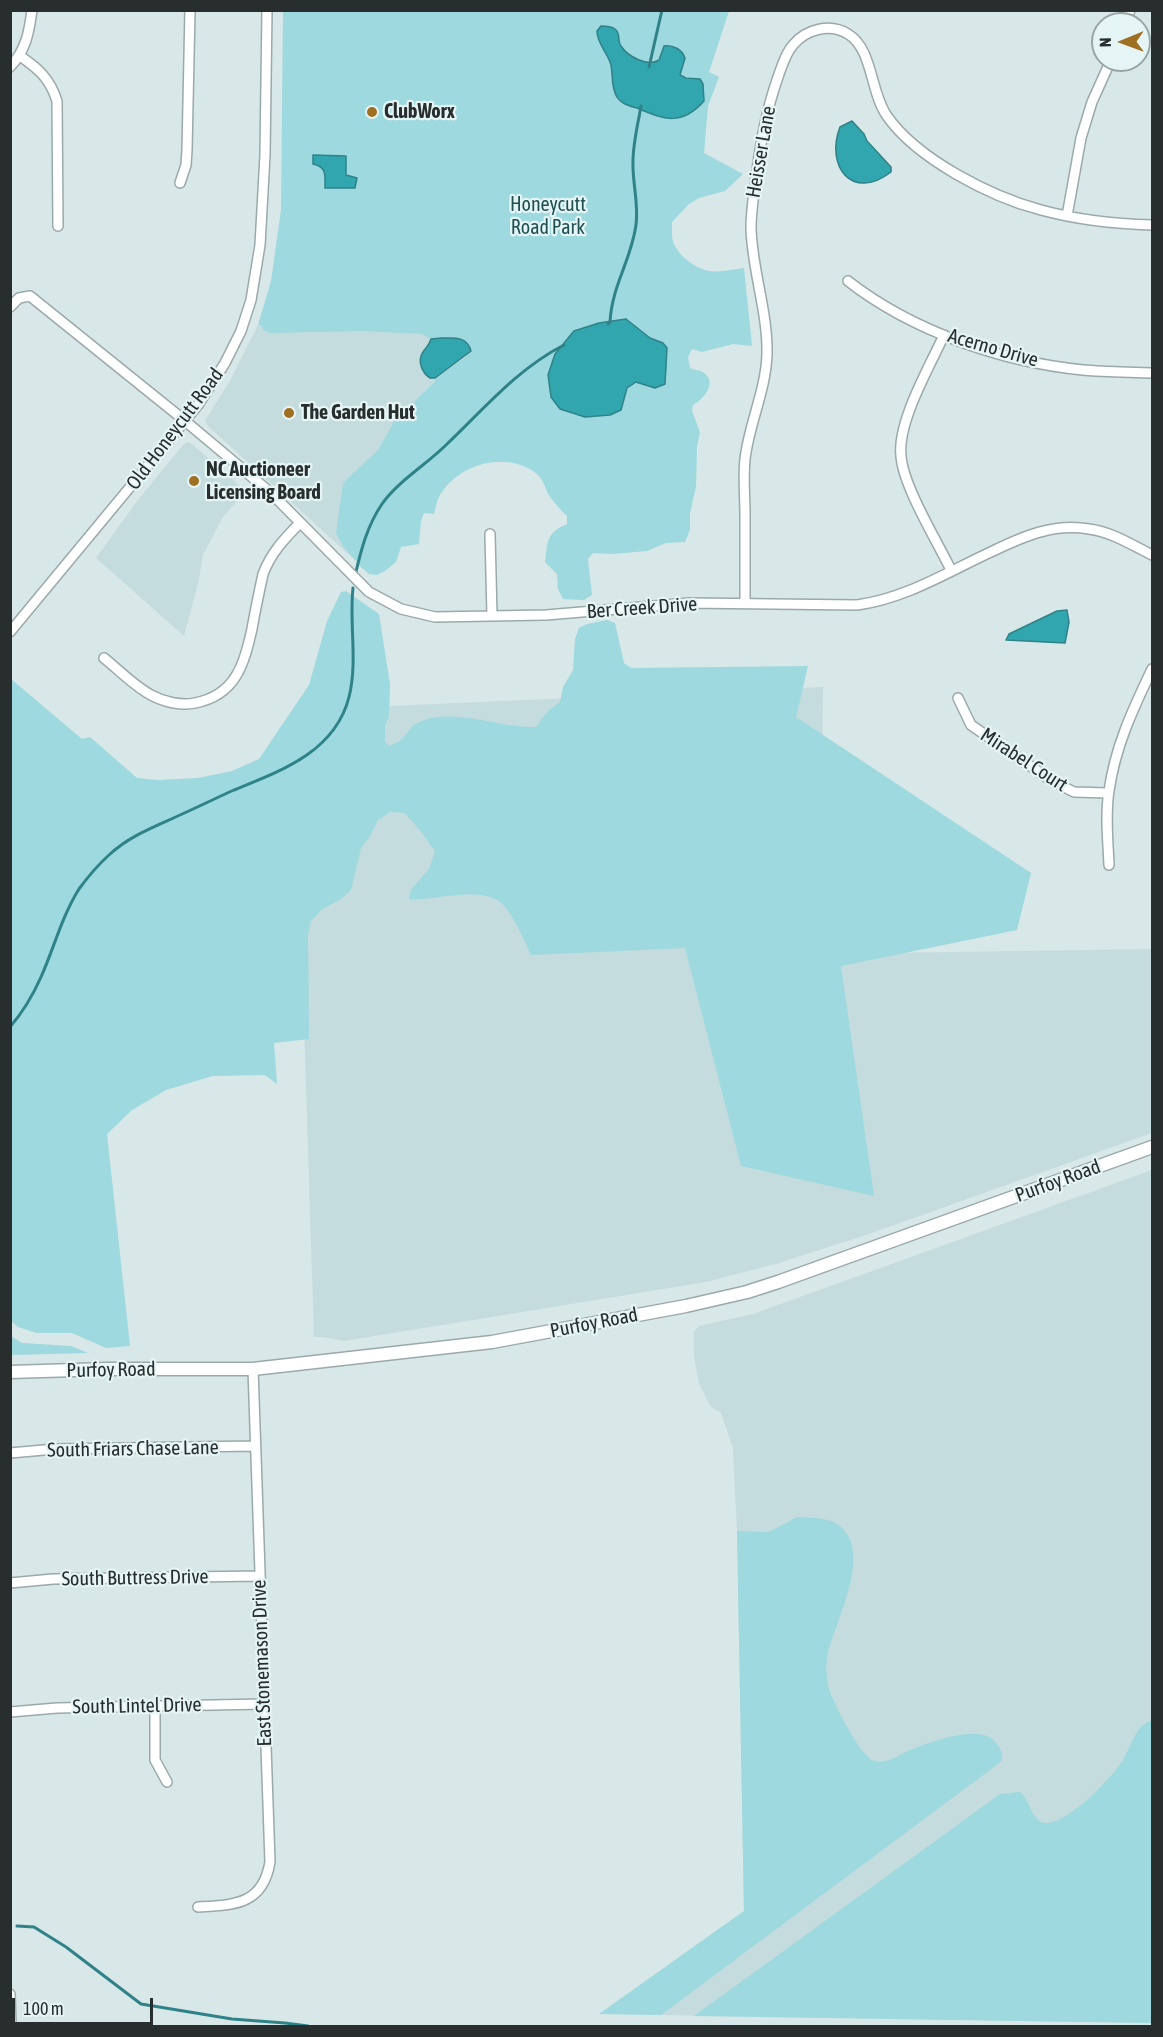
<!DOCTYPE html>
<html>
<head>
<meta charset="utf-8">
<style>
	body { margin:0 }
	#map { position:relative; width:1163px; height:2037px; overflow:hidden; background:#d8e7e8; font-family:"Asap Condensed",sans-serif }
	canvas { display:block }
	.frame { position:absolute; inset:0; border:12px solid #282d2d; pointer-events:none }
	.north { position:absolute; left:1091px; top:12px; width:60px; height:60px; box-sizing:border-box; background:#e5f4f5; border:2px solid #99a4a5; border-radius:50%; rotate:269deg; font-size:16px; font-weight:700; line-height:24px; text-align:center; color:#282d2d }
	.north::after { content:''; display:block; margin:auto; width:21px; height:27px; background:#9f6f22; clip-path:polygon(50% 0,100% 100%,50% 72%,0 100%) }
	.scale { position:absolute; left:12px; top:1998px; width:141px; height:27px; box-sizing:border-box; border:3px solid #282d2d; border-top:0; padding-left:8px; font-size:18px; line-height:21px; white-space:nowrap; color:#282d2d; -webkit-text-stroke:4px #e5f4f5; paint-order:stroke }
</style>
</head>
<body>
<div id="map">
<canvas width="1163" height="2037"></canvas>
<div class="frame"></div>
<div class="north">N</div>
<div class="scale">100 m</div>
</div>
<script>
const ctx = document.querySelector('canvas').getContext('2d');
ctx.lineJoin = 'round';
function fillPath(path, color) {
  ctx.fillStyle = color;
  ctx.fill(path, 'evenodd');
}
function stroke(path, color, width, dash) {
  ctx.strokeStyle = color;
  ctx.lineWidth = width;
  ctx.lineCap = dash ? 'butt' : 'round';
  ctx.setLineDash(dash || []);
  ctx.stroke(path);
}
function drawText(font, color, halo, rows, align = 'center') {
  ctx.font = font + ' "Asap Condensed",sans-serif';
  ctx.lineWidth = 4.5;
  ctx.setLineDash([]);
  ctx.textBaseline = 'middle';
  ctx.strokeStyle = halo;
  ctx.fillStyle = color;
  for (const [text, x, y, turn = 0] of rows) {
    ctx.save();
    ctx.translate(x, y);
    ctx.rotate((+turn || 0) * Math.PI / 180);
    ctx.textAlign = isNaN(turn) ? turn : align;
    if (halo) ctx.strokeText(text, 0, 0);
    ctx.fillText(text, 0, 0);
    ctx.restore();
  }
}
fillPath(new Path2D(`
	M 258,325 L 452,326 L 515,389 L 357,562 L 209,427 L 205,421 L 231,379 Z
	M 188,442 L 192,444 L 246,491 L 223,517 L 203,555 L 198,584 L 184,636 L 96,558 L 138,500 L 183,445 Z
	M 823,687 L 820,954 L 1152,949 L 1152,1133 L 872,1233 L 779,1263 L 706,1282 L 344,1341 L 323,1337 L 314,1337 L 301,929 L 298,710 Z
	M 1152,1170 L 1152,2023 L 599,2014 L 744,1911 L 737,1531 L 733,1448 L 721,1413 L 711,1407 L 699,1384 L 694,1356 L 694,1332 L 699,1326 L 753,1314 Z`), '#c4dcdd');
fillPath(new Path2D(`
	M 283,11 L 729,11 L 709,72 L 719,77 L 708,106 L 704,153 L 743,174 L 725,191 L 699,198 L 689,204 L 672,222 C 672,229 671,240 675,246 C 680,257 698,270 710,271 C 720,273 733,269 744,268 L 752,346 L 733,344 L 702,352 L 692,349 L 688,357 L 690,368 C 694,370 701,370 704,373 C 718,383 703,399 693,405 L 692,411 L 700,432 L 697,446 L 696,487 L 690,513 L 690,530 L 685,542 L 666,543 L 647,551 L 612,554 L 593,553 L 588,559 L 592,595 L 584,600 L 563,599 L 558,589 L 557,574 L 545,562 C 548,541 546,533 567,524 L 567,516 C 561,510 556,505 551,498 C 545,491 545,481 537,474 C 509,451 462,462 442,492 C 437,498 436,507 434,514 L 424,513 L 421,521 L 419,544 L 401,547 L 396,562 L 385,571 L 377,575 L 369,574 L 361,567 L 343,546 L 336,533 L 343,483 L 378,450 L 395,420 L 435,382 L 435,378 L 467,356 L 442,338 L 431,339 L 422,334 L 363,331 L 270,333 L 263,330 L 262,325 L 258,325 L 271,281 L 281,210 ZM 662,49 L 681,66 L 679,72 L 681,76 L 700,79 L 703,84 L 704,101 L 642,60 L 647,63 L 656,62 L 661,56 ZM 626,319 L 650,338 L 663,343 L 667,352 L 665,384 L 655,388 L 636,382 L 627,388 L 621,410 L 599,323 Z
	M 346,591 L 379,614 L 390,684 L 389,716 L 385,726 L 385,741 L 389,746 C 393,744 399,742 402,739 C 407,735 409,728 414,725 C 448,704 500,729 536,727 L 547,712 L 560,702 L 563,687 L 573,670 L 575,639 L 579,628 L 587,624 L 607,620 L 615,623 L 624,663 L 631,668 L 808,666 L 796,717 L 1031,873 L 1017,930 L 841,966 L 874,1196 L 741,1166 L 685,948 L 531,955 C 524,940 517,923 507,909 C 486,881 437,902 409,899 L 411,890 L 429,869 L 435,851 L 422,833 L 405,813 L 390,812 L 378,820 L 369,838 L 361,848 L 351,890 L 341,899 L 321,910 L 311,921 L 308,934 L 309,1039 L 274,1043 L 277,1084 L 265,1075 L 213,1076 L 166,1090 L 132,1110 L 107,1134 L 130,1346 L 106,1348 L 72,1333 L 37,1333 L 18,1327 L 11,1321 L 11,679 L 82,739 L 90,737 L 137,778 L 158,780 L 198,778 L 232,771 L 259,759 L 309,685 L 327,621 L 341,592 Z
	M 11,1336 L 22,1343 L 71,1346 L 88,1353 L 11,1355 Z
	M 797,1517 C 811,1518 831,1517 841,1527 C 873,1556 834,1623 827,1657 C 825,1672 827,1688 834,1701 C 840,1715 861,1756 874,1761 C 885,1765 899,1755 908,1751 C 927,1743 980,1723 994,1741 C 1000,1747 1003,1752 1002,1761 L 661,2015 L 599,2014 L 744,1911 L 737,1531 L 769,1532 Z
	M 1152,1720 L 1152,2023 L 694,2016 L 1000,1794 L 1020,1792 C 1029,1799 1031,1817 1041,1822 C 1062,1830 1107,1782 1118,1767 C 1131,1752 1132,1727 1152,1720 Z`), '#9dd9de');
const water = new Path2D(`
	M 601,26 C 605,26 611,26 615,29 C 621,33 617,41 621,46 C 628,57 648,67 659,60 L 664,46 C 673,45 682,49 685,58 L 680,75 L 686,78 L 700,79 L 703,84 L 704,101 C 682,126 665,120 637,108 C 630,106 621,104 617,97 C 611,88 613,75 611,65 C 608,53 597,44 597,31 Z
	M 852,121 L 864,134 L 867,141 L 891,167 L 891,172 C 852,202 825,166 840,127 Z
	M 313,155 L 346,156 L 346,175 L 357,178 L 355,188 L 325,188 C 325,175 327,167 313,164 Z
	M 626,319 L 650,338 L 663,343 L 667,348 L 665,384 L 655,388 L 636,382 L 627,388 L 621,410 L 610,415 L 585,417 L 560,409 L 551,397 L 548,375 L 555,354 L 574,331 L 599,323 Z
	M 442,338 C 454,338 467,336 471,351 L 435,378 L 430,378 C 422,373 417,361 423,352 C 426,347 429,346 431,339 Z
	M 1067,610 L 1069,622 L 1065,643 L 1006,640 L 1009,634 L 1057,611 Z`);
fillPath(water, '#32a6af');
stroke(water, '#2f8288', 1.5);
stroke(new Path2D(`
	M 649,67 L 662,10
	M 608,324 L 610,322 C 612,285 631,261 636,225 C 639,203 632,182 633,161 C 633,143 638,124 641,106
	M 355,576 C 361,550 367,526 382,504 C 397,482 427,464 446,445 C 484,409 517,369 564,345
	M 10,1027 C 23,1012 33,995 41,977 C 54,948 62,916 79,889 C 87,878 99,864 109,855 C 129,836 156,826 180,815 C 198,807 216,798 234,790 C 281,771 335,752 349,697 C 358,661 349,624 353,588
	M 17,1926 L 34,1927 L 66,1947 L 141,2004 L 232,2019 L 285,2023 L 308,2026`), '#2f8288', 3);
const minor = new Path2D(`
	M 1125,24 L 1130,10
	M 20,56 C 39,69 50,79 57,101 L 58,226
	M 10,67 C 26,50 29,33 32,10
	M 180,183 L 186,165 L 187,150 L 190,10
	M 1067,216 L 1081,138 L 1092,102 L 1111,60
	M 848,281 C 912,331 1002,362 1083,370 C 1106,372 1130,372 1152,373
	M 10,307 L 19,298 L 30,296 L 184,420 L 271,493 L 369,592 L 401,609 L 435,617 L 546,615 L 689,603 L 857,605 C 905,599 949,571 993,551 C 1024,536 1054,523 1089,529 C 1112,532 1132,545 1152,555
	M 944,335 C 930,366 897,422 901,456 C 903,486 937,541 951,570
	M 490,534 L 492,616
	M 745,602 C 745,573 745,544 745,515 C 745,497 743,478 745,459 C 749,424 766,390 767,354 C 768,312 752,270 751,228 C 751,210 754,194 756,177 C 761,141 766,111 778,77 C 782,66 785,54 793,45 C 806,29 830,23 848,34 C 873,49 870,92 887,116 C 917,159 991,197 1041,210 C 1078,220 1115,224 1152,225
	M 10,632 L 198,405 L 225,363 L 241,331 L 251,300 L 260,245 L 265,155 L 267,10
	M 104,658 C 119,670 134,686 151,695 C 164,702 181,706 195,703 C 236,695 244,664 252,629 C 255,611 259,593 263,574 C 271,553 284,539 300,523
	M 958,698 L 971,725 L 1052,781 L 1074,792 L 1108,793
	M 1109,865 C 1108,841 1105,815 1109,791 C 1115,747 1133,709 1152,669
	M 10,1453 L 55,1449 L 255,1446
	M 10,1583 L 53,1579 L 259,1576
	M 155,1706 L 155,1760 L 167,1782
	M 10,1712 L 57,1708 L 264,1704
	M 198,1907 C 234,1905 263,1905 270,1862 L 253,1369
	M 10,1994 L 11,2026`);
const tertiary = new Path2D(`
	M 10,1372 L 107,1369 L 253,1369 L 492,1342 L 686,1306 L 747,1292 L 778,1282 L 1152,1147`);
stroke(minor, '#9ba9aa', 12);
stroke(tertiary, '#9ba9aa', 15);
stroke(minor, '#fff', 9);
stroke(tertiary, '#fff', 12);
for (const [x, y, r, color] of [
	[372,112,6,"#9f6f22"],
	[289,413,6,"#9f6f22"],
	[194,481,6,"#9f6f22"]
]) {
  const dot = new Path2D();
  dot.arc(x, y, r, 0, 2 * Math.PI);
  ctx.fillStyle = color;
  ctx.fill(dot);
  stroke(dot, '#e5f4f5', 2);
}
drawText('bold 20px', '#282d2d', '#e5f4f5', [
	["ClubWorx",384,112],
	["The Garden Hut",301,413],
	["NC Auctioneer",206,470],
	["Licensing Board",206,493]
], 'left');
drawText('20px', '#282d2d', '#e5f4f5', [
	["Heisser Lane",761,152,-80],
	["Acerno Drive",993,348,16],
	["Old Honeycutt Road",175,429,-53],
	["Ber Creek Drive",642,608,-4],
	["Mirabel Court",1024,760,33],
	["Purfoy Road",1058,1181,-20],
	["Purfoy Road",594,1323,-11],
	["Purfoy Road",111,1370,-1],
	["South Friars Chase Lane",133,1449,-1],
	["South Buttress Drive",135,1578,-1],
	["East Stonemason Drive",262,1663,-92],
	["South Lintel Drive",137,1706,-1]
]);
drawText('20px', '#1e4f52', '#e5f4f5', [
	["Honeycutt",548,205],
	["Road Park",548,228]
]);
</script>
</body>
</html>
